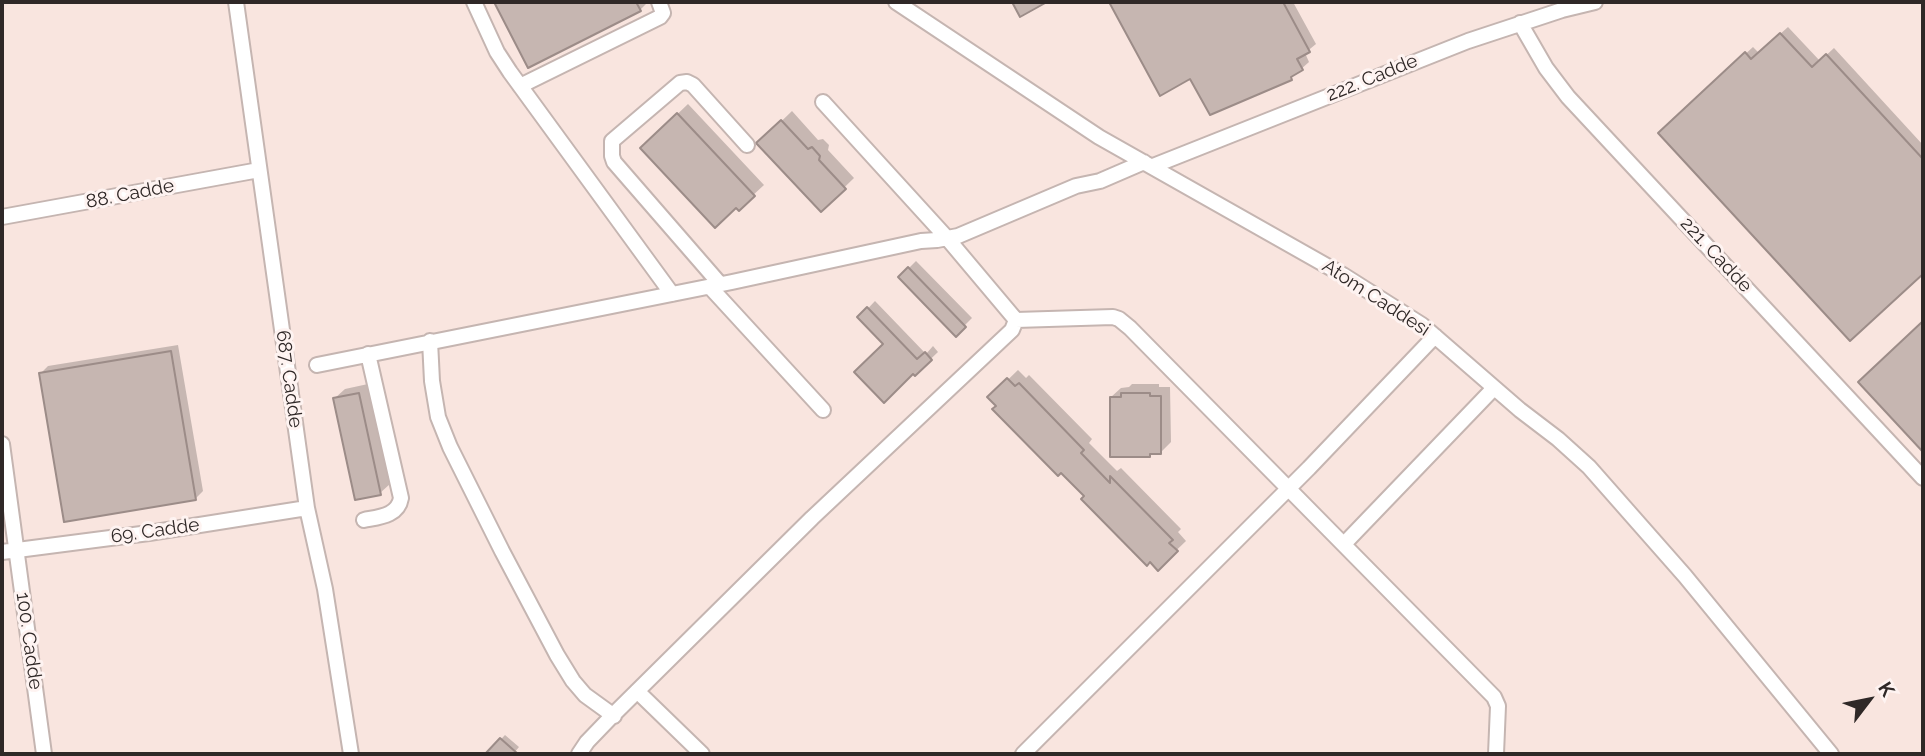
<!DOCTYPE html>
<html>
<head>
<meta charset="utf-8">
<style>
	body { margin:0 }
	#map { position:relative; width:1925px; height:756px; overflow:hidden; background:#fef3f1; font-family:Raleway,sans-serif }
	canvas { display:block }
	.frame { position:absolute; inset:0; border:4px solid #2f2827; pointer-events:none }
	.north { position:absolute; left:1834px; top:665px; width:70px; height:70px; -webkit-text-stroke:5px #fef3f1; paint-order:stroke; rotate:58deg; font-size:19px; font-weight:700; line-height:28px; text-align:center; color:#2f2827 }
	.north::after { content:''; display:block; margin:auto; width:24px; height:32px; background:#2f2827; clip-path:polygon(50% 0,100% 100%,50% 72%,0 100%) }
</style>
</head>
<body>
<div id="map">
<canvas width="1925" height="756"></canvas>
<div class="frame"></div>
<div class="north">K</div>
</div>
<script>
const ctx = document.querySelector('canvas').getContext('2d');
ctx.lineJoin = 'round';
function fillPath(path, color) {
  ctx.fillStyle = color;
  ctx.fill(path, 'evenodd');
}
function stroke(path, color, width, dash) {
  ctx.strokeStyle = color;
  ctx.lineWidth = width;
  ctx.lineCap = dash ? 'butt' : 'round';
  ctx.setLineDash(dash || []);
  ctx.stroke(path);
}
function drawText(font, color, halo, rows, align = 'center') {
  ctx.font = font + ' Raleway,sans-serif';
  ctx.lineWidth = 6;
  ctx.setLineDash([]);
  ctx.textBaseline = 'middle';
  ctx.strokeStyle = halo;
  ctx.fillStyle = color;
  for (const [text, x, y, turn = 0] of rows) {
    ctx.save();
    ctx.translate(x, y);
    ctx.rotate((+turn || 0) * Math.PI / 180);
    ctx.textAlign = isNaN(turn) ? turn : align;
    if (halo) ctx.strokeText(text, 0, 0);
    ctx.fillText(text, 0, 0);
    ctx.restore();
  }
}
fillPath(new Path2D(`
	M 2,2 L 1923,2 L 1923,754 L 2,754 Z`), '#f9e5df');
fillPath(new Path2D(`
	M 496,2 L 648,2 L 640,10 L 528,66 Z
	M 1111,2 L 1293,2 L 1316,44 L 1305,53 L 1309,62 L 1291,78 L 1191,77 L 1161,93 Z
	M 1788,27 L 1820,61 L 1834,48 L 1923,145 L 1923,271 L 1850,339 L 1667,126 L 1753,47 L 1759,53 Z
	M 688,104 L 764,185 L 739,208 L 642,148 Z
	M 792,111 L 818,140 L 823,139 L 829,145 L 828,150 L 854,178 L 821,210 L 759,143 Z
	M 916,261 L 972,318 L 956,334 L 900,277 Z
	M 875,301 L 926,354 L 933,346 L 938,352 L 915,374 L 860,317 Z
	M 1923,323 L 1923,450 L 1860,382 Z
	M 178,345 L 203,491 L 196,498 L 41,373 L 48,366 Z
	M 1018,370 L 1026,378 L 1029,375 L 1092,439 L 1089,443 L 1117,471 L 1121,468 L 1181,529 L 1178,532 L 1186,541 L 1158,568 L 990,397 Z
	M 368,384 L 390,484 L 380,493 L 335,398 L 345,389 Z
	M 1132,384 L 1159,384 L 1159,387 L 1170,387 L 1171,442 L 1161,452 L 1153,452 L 1150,455 L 1111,397 L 1121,388 L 1129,387 Z
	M 505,735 L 519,747 L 513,754 L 487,754 Z`), '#0003');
const building = new Path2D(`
	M 494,2 L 636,2 L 641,11 L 528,68 Z
	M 1012,2 L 1047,2 L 1020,17 Z
	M 1109,2 L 1283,2 L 1310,52 L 1297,59 L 1303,70 L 1291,77 L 1292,80 L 1210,115 L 1190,79 L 1160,96 Z
	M 1780,33 L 1812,67 L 1826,54 L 1923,159 L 1923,274 L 1850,341 L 1658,133 L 1745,52 L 1751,59 Z
	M 677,113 L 755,196 L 739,211 L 736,208 L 715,228 L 640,148 Z
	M 781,120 L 808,149 L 812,147 L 820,156 L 819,160 L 846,189 L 821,212 L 756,143 Z
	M 908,267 L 966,327 L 956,337 L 898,277 Z
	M 867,307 L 917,359 L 925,352 L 932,360 L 915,376 L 913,374 L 884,403 L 854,372 L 883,344 L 857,317 Z
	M 1923,321 L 1923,452 L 1858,382 Z
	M 171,351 L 196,500 L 64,522 L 39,373 Z
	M 1007,378 L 1015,386 L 1019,383 L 1084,450 L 1081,453 L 1110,483 L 1110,476 L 1173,540 L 1169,543 L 1178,551 L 1158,571 L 1150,562 L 1147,566 L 1081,499 L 1084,496 L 1061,473 L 1058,476 L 992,409 L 996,406 L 987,397 Z
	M 359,393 L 381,495 L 355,500 L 333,398 Z
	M 1121,393 L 1150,393 L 1150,396 L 1161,396 L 1161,454 L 1150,454 L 1150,457 L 1110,457 L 1110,397 L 1121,397 Z
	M 500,738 L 518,754 L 485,754 Z`);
fillPath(building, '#c6b6b1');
stroke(building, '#9c8c88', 2);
const minor = new Path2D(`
	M 236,2 L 307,508 L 325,589 L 351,754
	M 474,2 L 497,52 L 510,72 L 672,294
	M 896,2 L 1099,137 L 1343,275 L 1422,325 L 1520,410 L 1558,439 L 1589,467 L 1685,576 L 1831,754
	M 1520,23 L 1546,68 L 1568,97 L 1923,478
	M 520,86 L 660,17 L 663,13 L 659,2
	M 1153,166 L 1468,41 L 1562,10 L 1595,2
	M 2,217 L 259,170
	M 720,284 L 614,162 L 612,156 L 612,141 L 680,83 L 687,82 L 693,85 L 747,145
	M 710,287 L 823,410
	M 1016,320 L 1113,317 L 1119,319 L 1130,328 L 1494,697 L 1498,706 L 1496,754
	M 430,341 L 432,381 L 438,417 L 450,447 L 502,551 L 557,655 L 573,681 L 585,695 L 614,716
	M 317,365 L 732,282 L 921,241 L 937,240 L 958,236 L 1076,186 L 1100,181 L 1144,162
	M 2,444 L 44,754
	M 364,520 C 379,517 398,516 401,498 L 368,354
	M 1344,544 L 1494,388
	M 2,552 L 149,533 L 307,508
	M 637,691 L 702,754
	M 579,754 L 587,742 L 613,715 L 812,518 L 1012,330 L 1016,320 L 947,238 L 823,102
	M 1023,754 L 1309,468 L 1435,336`);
stroke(minor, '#c5b5b1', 18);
stroke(minor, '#fff', 14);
drawText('19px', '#2f2827', '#fef3f1', [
	["222. Cadde",1372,78,-22],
	["88. Cadde",130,194,-11],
	["221. Cadde",1716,255,47],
	["Atom Caddesi",1376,298,33],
	["687. Cadde",289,379,82],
	["69. Cadde",155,531,-8],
	["100. Cadde",29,641,82]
]);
</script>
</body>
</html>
